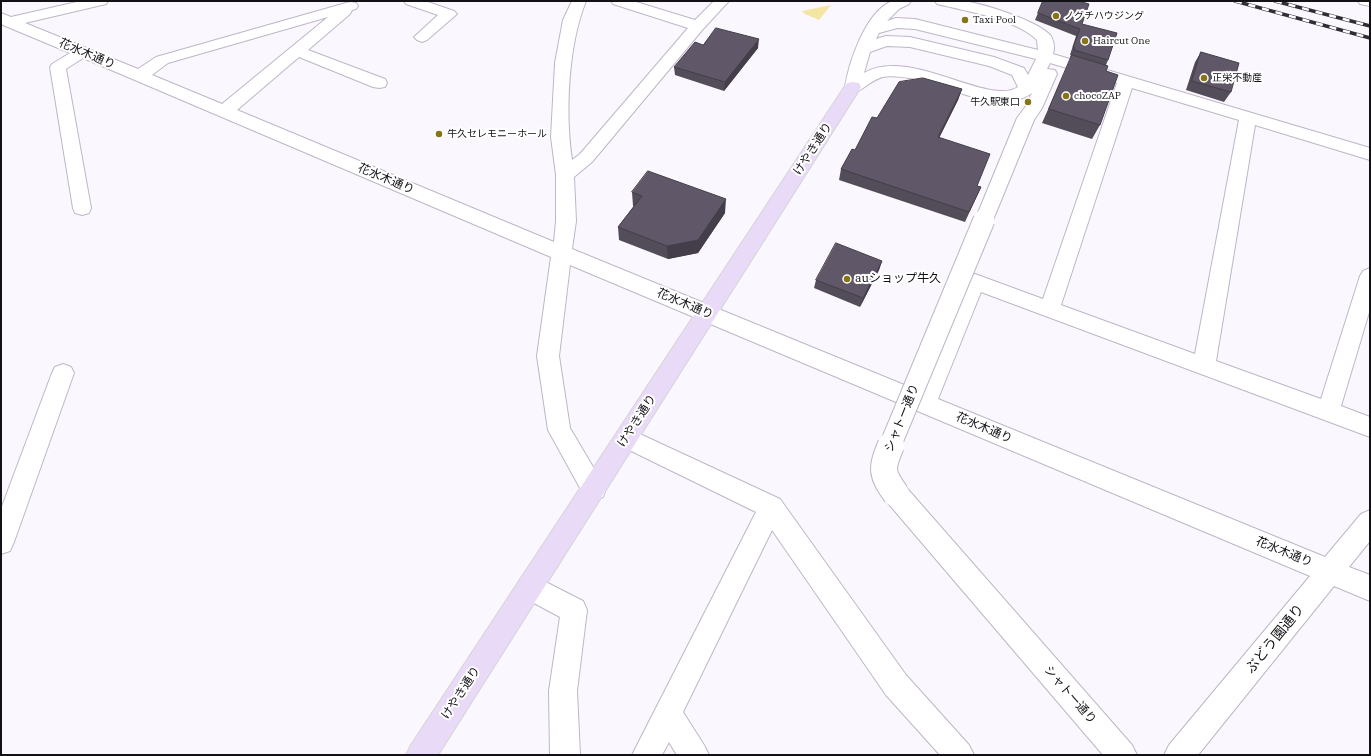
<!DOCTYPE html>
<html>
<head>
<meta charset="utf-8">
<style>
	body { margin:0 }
	#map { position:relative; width:1371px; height:756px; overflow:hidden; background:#fbf7ff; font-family:"IBM Plex Serif",serif }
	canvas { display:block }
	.frame { position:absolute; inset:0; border:2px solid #131016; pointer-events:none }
</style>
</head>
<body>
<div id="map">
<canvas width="1371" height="756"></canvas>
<div class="frame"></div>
</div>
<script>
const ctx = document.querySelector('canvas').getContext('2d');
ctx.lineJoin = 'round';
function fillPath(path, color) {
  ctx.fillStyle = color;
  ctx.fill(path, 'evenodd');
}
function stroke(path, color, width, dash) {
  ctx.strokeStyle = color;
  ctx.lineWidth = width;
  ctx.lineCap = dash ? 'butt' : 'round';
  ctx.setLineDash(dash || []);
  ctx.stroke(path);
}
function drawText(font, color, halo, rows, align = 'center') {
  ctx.font = font + ' "IBM Plex Serif","Noto Sans JP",serif';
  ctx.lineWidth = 4;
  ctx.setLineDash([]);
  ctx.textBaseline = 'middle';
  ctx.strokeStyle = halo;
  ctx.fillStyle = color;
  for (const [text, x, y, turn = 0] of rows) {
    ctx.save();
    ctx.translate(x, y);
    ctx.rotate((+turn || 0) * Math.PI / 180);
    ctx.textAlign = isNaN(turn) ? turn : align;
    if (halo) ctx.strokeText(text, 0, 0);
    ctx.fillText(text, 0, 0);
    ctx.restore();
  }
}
fillPath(new Path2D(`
	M 831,5 L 819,20 L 805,14 L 802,11 Z`), '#f3e5a2');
const minor = new Path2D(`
	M 81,1 L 108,1 L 106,4 L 25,23 L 138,69 L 156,57 L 346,3 L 351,2 L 356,3 L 358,6 L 356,9 L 352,10 L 350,14 L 308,50 L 385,79 L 387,83 L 385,87 L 379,88 L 373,87 L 299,57 L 237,110 L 554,242 L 556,221 L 556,175 L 551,137 L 555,63 L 563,20 L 572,1 L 586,1 C 568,46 565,112 572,160 L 580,154 L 688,28 L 613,4 L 611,1 L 633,1 L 695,20 L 714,1 L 729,1 L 703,29 L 592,162 L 574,177 L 576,221 L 572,249 L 919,391 L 968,277 L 975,274 L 1043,299 L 1117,83 L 1050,63 L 1047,69 L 1055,70 L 1057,74 L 1042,108 L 1034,120 L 993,220 L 991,225 L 984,227 L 977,225 L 975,220 L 1017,118 L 1026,106 L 1032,93 C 998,117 947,84 910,78 C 901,77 891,75 883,77 C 869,80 862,95 847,91 L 845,87 C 849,62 865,14 890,2 C 896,0 905,1 911,1 L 909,4 L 899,9 L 887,21 L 896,18 L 915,19 L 1038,50 L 1037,40 C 1016,19 966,11 937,4 L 935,1 C 944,1 953,0 963,1 C 982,3 1039,21 1051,36 C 1054,42 1055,48 1053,54 L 1370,148 L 1370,160 L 1255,125 L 1216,361 L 1321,399 L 1360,276 L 1363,271 L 1370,268 L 1370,309 L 1341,406 L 1370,417 L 1370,437 L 981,292 L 938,399 L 1325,557 L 1361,514 L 1370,510 L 1370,541 L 1349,567 L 1370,575 L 1370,601 L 1334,586 L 1198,755 L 1164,755 L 1169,745 L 1310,576 L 570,265 L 559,356 L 570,428 L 606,489 L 603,497 L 594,500 L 585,497 L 548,430 L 537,356 L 551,257 L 83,58 L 66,69 L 91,208 L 89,213 L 82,215 L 75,213 L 73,208 L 50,67 L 52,64 L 70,53 L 3,25 L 1,23 L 1,13 L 11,17 ZM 328,17 L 222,104 L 152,75 L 168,63 ZM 897,28 L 915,29 L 1036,59 L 1028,75 L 1024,68 L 994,57 L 910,37 L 886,36 L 876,39 L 879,33 ZM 887,46 L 910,47 L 989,66 L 1012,75 L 1018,87 C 988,107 910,46 864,73 L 870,52 ZM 1132,88 L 1239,120 L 1195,354 L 1061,305 Z
	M 404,1 L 425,1 L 454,11 L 457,14 L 427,40 L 422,42 L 417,40 L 414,37 L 438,15 L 406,4 Z
	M 1358,1 L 1370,1 L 1370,6 L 1360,4 Z
	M 63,364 L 71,367 L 74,373 L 14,542 L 10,551 L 1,554 L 1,509 L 52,373 L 55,367 Z
	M 627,428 L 780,499 L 906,675 L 969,745 L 974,755 L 940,755 L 886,695 L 772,530 L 683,712 L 704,745 L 709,755 L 677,755 L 669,742 L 662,755 L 632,755 L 756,512 L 619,445 L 615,438 L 619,431 Z
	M 896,483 L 905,486 L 1132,745 L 1137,755 L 1103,755 L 887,502 L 884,494 L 887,486 Z
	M 530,574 L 583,601 L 587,610 L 577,691 L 580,755 L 550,755 L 549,691 L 560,617 L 521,596 L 517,587 L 521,578 Z`);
const major = new Path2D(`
	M 853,82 L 859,83 L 861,87 L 438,755 L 406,755 L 411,745 L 847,83 Z`);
stroke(minor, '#beb6c8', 2);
stroke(major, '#d5d4d5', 2);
fillPath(minor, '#fff');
fillPath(major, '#e9dbf8');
const rail = new Path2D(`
	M 1235,1 L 1370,38
	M 1275,1 L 1370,26`);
stroke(rail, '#312d34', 3.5);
stroke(rail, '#fff', 2.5, [7]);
const minorBridgeFar1 = new Path2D(`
	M 890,446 L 984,220`);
const minorBridge = new Path2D(`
	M 891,445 C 881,469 881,473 896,494`);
stroke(minorBridgeFar1, '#beb6c8', 23, []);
stroke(minorBridge, '#beb6c8', 28, []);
stroke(minorBridgeFar1, '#fff', 21);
stroke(minorBridge, '#fff', 26);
fillPath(new Path2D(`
	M 1043,1 L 1082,24 L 1108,60 L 1106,65 L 1106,71 L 1100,125 L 1092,139 L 1042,123 L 1071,58 L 1070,58 L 1071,55 L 1070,55 L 1076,36 L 1035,20 Z
	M 703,45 L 758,48 L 724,91 L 675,75 L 674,67 Z
	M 1201,52 L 1231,92 L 1224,102 L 1186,90 L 1195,62 Z
	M 962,89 L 958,100 L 939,138 L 977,186 L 981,187 L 965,222 L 839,180 L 841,169 L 855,150 L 877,118 Z
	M 632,192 L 725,213 L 698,253 L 668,259 L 619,240 L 618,227 L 634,206 L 633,206 Z
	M 882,261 L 879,270 L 860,307 L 814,288 L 816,280 Z`), '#534c59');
fillPath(new Path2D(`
	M 759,39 L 758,48 L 724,91 L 725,82 Z
	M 962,89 L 958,100 L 934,148 L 938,137 Z
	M 726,199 L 725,213 L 698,253 L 668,259 L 667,246 Z
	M 882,261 L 879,270 L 860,307 L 863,298 Z`), '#433e49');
const building = new Path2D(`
	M 1043,1 L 1079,1 L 1089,4 L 1082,24 L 1117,33 L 1108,60 L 1074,50 L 1075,48 L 1073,47 L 1080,29 L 1038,13 Z
	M 716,28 L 759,39 L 725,82 L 674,67 L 695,42 L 703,45 Z
	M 1201,52 L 1239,63 L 1231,92 L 1192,81 Z
	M 1072,55 L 1108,66 L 1106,71 L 1118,75 L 1100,125 L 1049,109 Z
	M 923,78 L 962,89 L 938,137 L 990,154 L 977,186 L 981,187 L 969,212 L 841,169 L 852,149 L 855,150 L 872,117 L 877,118 L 899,82 Z
	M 648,171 L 726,199 L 698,240 L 667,246 L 618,227 L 642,196 L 632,192 Z
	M 836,243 L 882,261 L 863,298 L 816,280 Z`);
fillPath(building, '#605868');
stroke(building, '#433e49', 1);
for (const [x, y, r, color] of [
	[1056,16,4,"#867417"],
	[965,20,4,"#867417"],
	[1085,41,4,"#867417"],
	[1204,78,4,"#867417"],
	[1066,96,4,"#867417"],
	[1028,102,4,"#867417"],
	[439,134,4,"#867417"],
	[847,279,4,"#867417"]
]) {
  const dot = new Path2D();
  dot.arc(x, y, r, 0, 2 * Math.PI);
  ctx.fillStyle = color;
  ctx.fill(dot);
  stroke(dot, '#fff', 1.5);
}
drawText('10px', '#131016', '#fff', [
	["ノグチハウジング",1064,16],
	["Taxi Pool",973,20],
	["Haircut One",1093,41],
	["正栄不動産",1212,78],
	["chocoZAP",1074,96],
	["牛久駅東口",1020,102,"right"],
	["牛久セレモニーホール",447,134]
], 'left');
drawText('12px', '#131016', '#fff', [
	["花水木通り",87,54,23],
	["けやき通り",813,149,-57],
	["花水木通り",386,179,23],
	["花水木通り",685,304,23],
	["シャトー通り",902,418,-68],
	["けやき通り",637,421,-57],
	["花水木通り",984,428,23],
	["花水木通り",1284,552,22],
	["けやき通り",461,693,-57],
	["シャトー通り",1070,695,49]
]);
drawText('12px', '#131016', '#fff', [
	["auショップ牛久",855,279]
], 'left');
drawText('14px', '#131016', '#fff', [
	["ぶどう園通り",1275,639,-51]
]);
</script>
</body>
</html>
